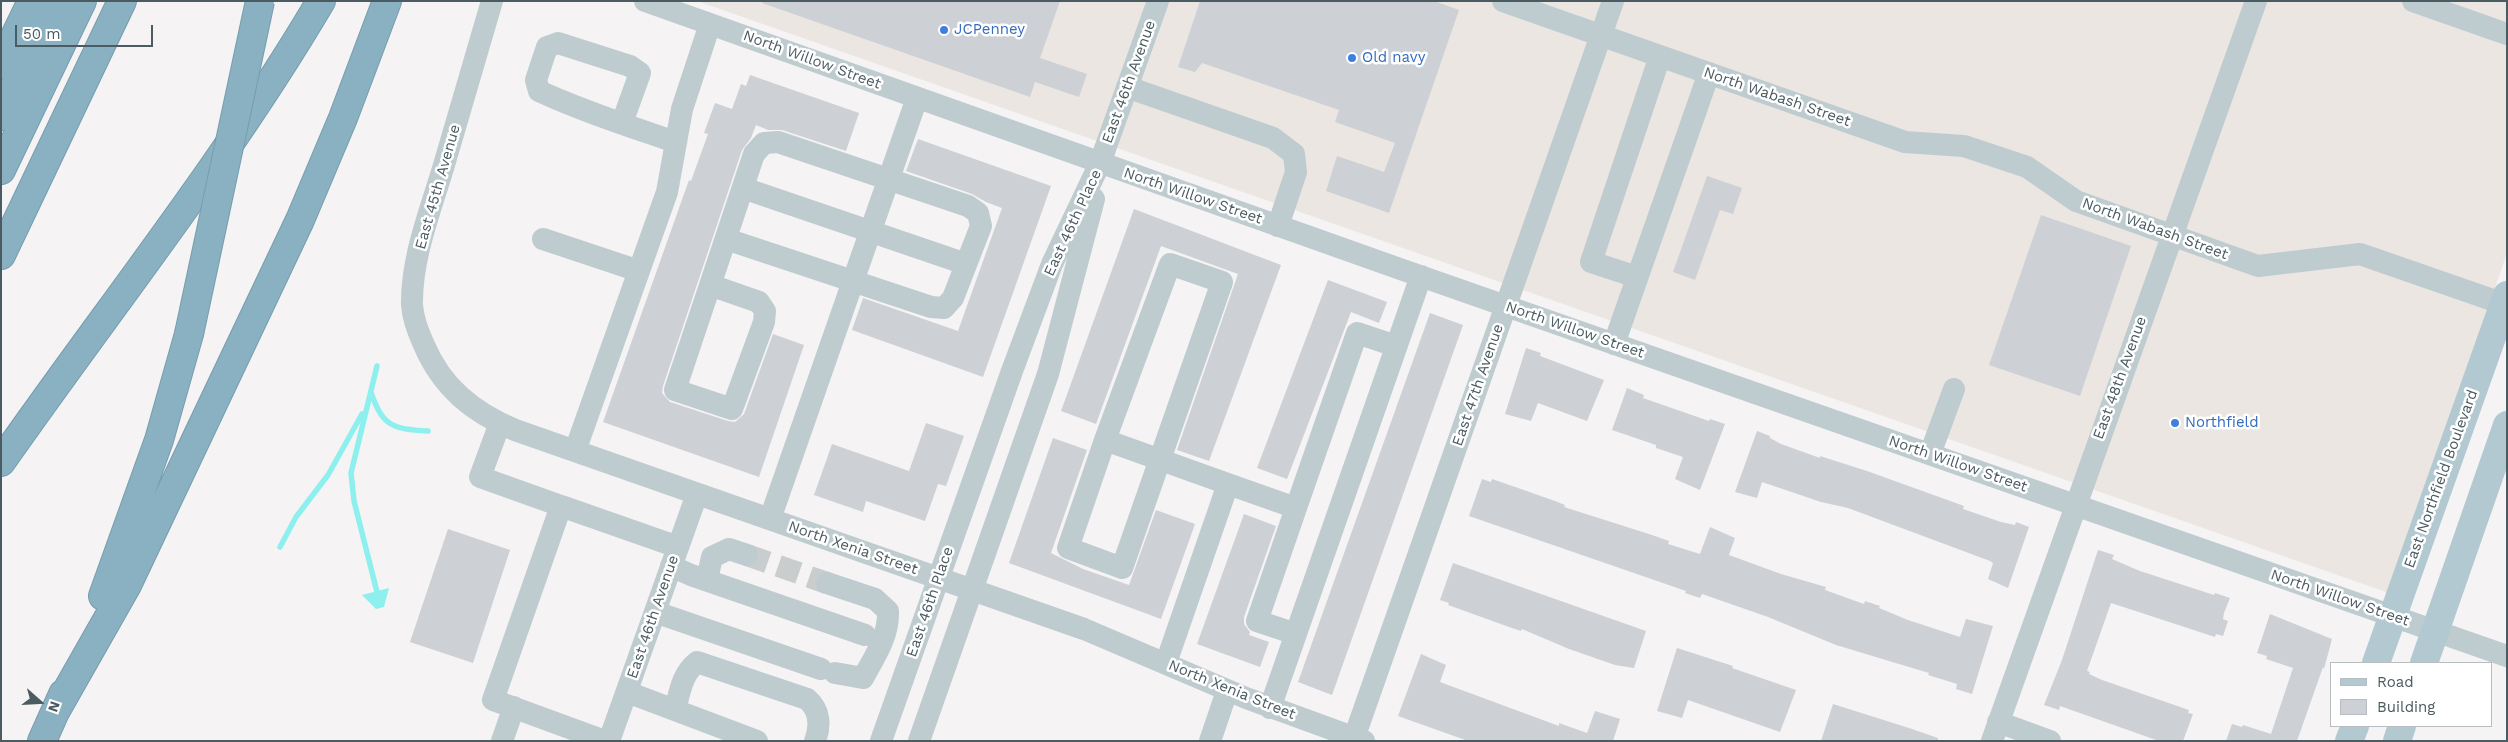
<!DOCTYPE html>
<html>
<head>
<meta charset="utf-8">
<style>
	body { margin:0 }
	#map { position:relative; width:2508px; height:742px; overflow:hidden; background:#f5f3f3; font-family:"Work Sans",sans-serif }
	canvas { display:block }
	.frame { position:absolute; inset:0; border:2px solid #4a5b61; pointer-events:none }
	.legend { position:absolute; left:2330px; top:662px; width:162px; height:65px; box-sizing:border-box; background:#fff; border:1px solid #b7bdc0; margin:0; padding:6px 9px; list-style:none; font-size:15px; color:#4a5b61 }
	.legend li { display:flex; align-items:center; gap:10px; height:25px }
	.legend b { width:25px; border:1px solid #b7bdc0 }
	.north { position:absolute; left:15px; top:677px; width:50px; height:50px; -webkit-text-stroke:4px #fff; paint-order:stroke; rotate:109deg; font-size:14px; font-weight:700; line-height:20px; text-align:center; color:#4a5b61 }
	.north::after { content:''; display:block; margin:auto; width:18px; height:22px; background:#4a5b61; clip-path:polygon(50% 0,100% 100%,50% 72%,0 100%) }
	.scale { position:absolute; left:15px; top:25px; width:138px; height:22px; box-sizing:border-box; border:2px solid #4a5b61; border-top:0; padding-left:6px; font-size:15px; line-height:18px; white-space:nowrap; color:#4a5b61; -webkit-text-stroke:4px #fff; paint-order:stroke }
</style>
</head>
<body>
<div id="map">
<canvas width="2508" height="742"></canvas>
<div class="frame"></div>
<ul class="legend">
<li><b style="height:6px;background:#b2c9d1"></b>Road</li>
<li><b style="height:14px;background:#cdd1d5"></b>Building</li>
</ul>
<div class="north">N</div>
<div class="scale">50 m</div>
</div>
<script>
const ctx = document.querySelector('canvas').getContext('2d');
ctx.lineJoin = 'round';
function fillPath(path, color) {
  ctx.fillStyle = color;
  ctx.fill(path, 'evenodd');
}
function stroke(path, color, width, dash) {
  ctx.strokeStyle = color;
  ctx.lineWidth = width;
  ctx.lineCap = dash ? 'butt' : 'round';
  ctx.setLineDash(dash || []);
  ctx.stroke(path);
}
function drawText(font, color, halo, rows, align = 'center') {
  ctx.font = font + ' "Work Sans",sans-serif';
  ctx.lineWidth = 5;
  ctx.setLineDash([]);
  ctx.textBaseline = 'middle';
  ctx.strokeStyle = halo;
  ctx.fillStyle = color;
  for (const [text, x, y, turn = 0] of rows) {
    ctx.save();
    ctx.translate(x, y);
    ctx.rotate((+turn || 0) * Math.PI / 180);
    ctx.textAlign = isNaN(turn) ? turn : align;
    if (halo) ctx.strokeText(text, 0, 0);
    ctx.fillText(text, 0, 0);
    ctx.restore();
  }
}
fillPath(new Path2D(`
	M 697,1 L 2507,1 L 2507,253 L 2389,593 Z`), '#ebe6e1');
fillPath(new Path2D(`
	M 389,588 L 384,607 L 376,609 L 362,595 Z`), '#8ef0ee');
stroke(new Path2D(`
	M 371,392 C 382,426 392,429 428,431
	M 280,547 L 296,517 L 328,475 L 362,414
	M 377,592 L 354,501 L 351,473 L 377,366`), '#8ef0ee', 5.5);
fillPath(new Path2D(`
	M 762,1 L 1060,1 L 1040,58 L 1087,74 L 1079,97 L 1035,82 L 1030,97 L 762,3 Z
	M 1200,1 L 1434,1 L 1459,10 L 1389,213 L 1326,191 L 1337,156 L 1384,172 L 1395,143 L 1335,122 L 1339,110 L 1202,63 L 1195,72 L 1178,67 Z
	M 750,75 L 859,113 L 846,151 L 782,130 L 768,130 L 756,125 L 751,138 L 742,150 L 663,386 L 662,393 L 670,402 L 728,421 L 735,422 L 744,414 L 773,334 L 804,345 L 759,477 L 603,422 L 689,180 L 691,181 L 708,134 L 704,133 L 715,103 L 732,109 L 741,84 L 746,86 Z
	M 918,139 L 1051,186 L 983,377 L 852,330 L 863,298 L 958,331 L 1002,208 L 986,202 L 972,194 L 906,171 Z
	M 1707,176 L 1742,188 L 1733,214 L 1720,210 L 1695,280 L 1673,272 Z
	M 1134,209 L 1281,265 L 1209,461 L 1177,450 L 1238,274 L 1161,246 L 1096,424 L 1061,411 Z
	M 2041,215 L 2131,246 L 2080,396 L 1989,365 Z
	M 1328,280 L 1387,302 L 1379,323 L 1351,312 L 1287,479 L 1257,468 Z
	M 1430,313 L 1463,325 L 1332,695 L 1298,682 Z
	M 1526,348 L 1541,353 L 1540,356 L 1604,380 L 1587,421 L 1538,403 L 1531,421 L 1505,414 Z
	M 1627,388 L 1644,395 L 1643,398 L 1709,421 L 1710,419 L 1725,424 L 1700,490 L 1675,479 L 1683,457 L 1656,448 L 1656,445 L 1612,430 Z
	M 926,423 L 964,436 L 946,486 L 938,484 L 925,521 L 866,501 L 863,512 L 814,495 L 832,444 L 909,471 Z
	M 1757,431 L 1770,436 L 1770,438 L 1781,444 L 1820,458 L 1820,456 L 1867,471 L 1964,506 L 1963,509 L 2001,522 L 2015,525 L 2016,522 L 2029,527 L 2008,588 L 1988,579 L 1993,563 L 1990,561 L 1848,508 L 1821,502 L 1762,482 L 1757,498 L 1735,492 Z
	M 1053,438 L 1087,450 L 1051,553 L 1083,569 L 1129,585 L 1156,510 L 1195,524 L 1161,619 L 1009,563 Z
	M 1482,479 L 1491,482 L 1492,479 L 1521,489 L 1555,501 L 1565,505 L 1564,507 L 1652,535 L 1669,541 L 1668,544 L 1700,554 L 1710,527 L 1735,538 L 1729,555 L 1781,574 L 1826,587 L 1825,590 L 1864,604 L 1865,601 L 1880,606 L 1879,608 L 1908,620 L 1960,637 L 1966,619 L 1993,626 L 1972,694 L 1956,689 L 1957,684 L 1928,675 L 1929,673 L 1836,645 L 1768,617 L 1702,594 L 1700,598 L 1685,593 L 1686,591 L 1469,516 Z
	M 1244,514 L 1276,526 L 1244,617 L 1244,624 L 1250,632 L 1249,635 L 1269,642 L 1260,667 L 1197,644 Z
	M 448,529 L 510,550 L 473,663 L 410,642 Z
	M 2098,550 L 2114,555 L 2112,559 L 2140,571 L 2214,595 L 2215,593 L 2230,598 L 2224,613 L 2223,619 L 2228,621 L 2223,636 L 2216,634 L 2215,637 L 2111,603 L 2087,671 L 2090,672 L 2089,674 L 2102,680 L 2189,710 L 2188,713 L 2193,714 L 2183,741 L 2159,741 L 2060,706 L 2059,710 L 2044,705 L 2062,660 Z
	M 1453,563 L 1646,631 L 1634,668 L 1615,665 L 1569,649 L 1522,629 L 1521,631 L 1512,628 L 1448,605 L 1449,603 L 1440,600 Z
	M 2270,614 L 2332,639 L 2324,669 L 2323,667 L 2297,741 L 2226,741 L 2232,724 L 2242,727 L 2243,725 L 2271,734 L 2293,668 L 2266,659 L 2267,656 L 2257,653 Z
	M 1677,648 L 1733,666 L 1732,668 L 1796,690 L 1780,732 L 1688,700 L 1682,718 L 1657,711 Z
	M 1421,654 L 1446,665 L 1440,682 L 1559,726 L 1559,723 L 1587,733 L 1595,711 L 1620,719 L 1613,741 L 1468,741 L 1398,716 Z
	M 1833,704 L 1912,729 L 1938,738 L 1938,741 L 1821,741 Z`), '#cdd1d5');
stroke(new Path2D(`
	M 747,555 L 827,583`), '#cacdce', 22, [22, 11]);
const highway = new Path2D(`
	M 1,65 L 32,1
	M 1,116 L 56,1
	M 1,170 L 82,1
	M 1,255 L 122,1
	M 1,462 C 108,309 226,162 321,1
	M 103,596 L 159,440 L 189,334
	M 56,710 L 127,585 L 300,220 L 343,118 L 387,1
	M 42,741 L 63,694`);
stroke(highway, '#759dae', 30);
stroke(new Path2D(`
	M 492,1 C 476,56 460,110 444,165 C 431,209 411,258 412,305 C 413,318 418,332 424,345 C 442,387 472,412 515,430 L 1084,629 L 1246,698 L 1364,741
	M 645,1 L 1403,270 L 2507,656
	M 1503,1 L 1905,142 L 1964,146 L 2027,167 L 2076,201 L 2258,266 L 2360,254 L 2504,304
	M 2413,1 L 2507,34
	M 1127,87 L 1273,138 L 1294,154 L 1296,172 L 1278,226
	M 622,123 L 640,73 L 630,66 L 558,43 L 547,47 L 536,80 L 539,91 C 582,111 629,126 675,142
	M 743,188 L 966,264
	M 543,239 L 639,271
	M 1637,277 L 1591,262 L 1660,56
	M 710,285 L 759,302 L 765,311 L 764,322 L 732,409 L 675,390 L 754,154 L 764,143 L 778,142 L 968,206 L 978,213 L 981,226 L 953,298 L 944,308 L 931,307 L 726,239
	M 1614,344 L 1709,73
	M 500,423 L 480,477 L 561,506
	M 1105,440 L 1170,264 L 1222,282 L 1122,568 L 1068,548 L 1105,440 L 1228,484 L 1166,663
	M 575,451 L 667,192 L 682,109 L 710,24
	M 1930,454 L 1954,389
	M 1228,484 L 1296,508 L 1257,621 L 1296,634
	M 1296,508 L 1357,333 L 1396,346
	M 770,519 L 917,98
	M 671,566 L 691,575 L 865,635
	M 707,580 L 712,557 L 729,549 L 747,555
	M 827,583 L 875,599 L 888,611 C 889,636 875,656 863,678 L 835,673
	M 655,612 L 821,669
	M 627,692 L 757,741
	M 1270,708 L 1421,276
	M 675,710 C 680,691 682,674 697,662 L 807,699 C 820,710 821,725 815,741
	M 1998,722 L 2050,741
	M 502,741 L 514,707
	M 605,741 L 493,700 L 561,506 L 678,547
	M 609,741 L 697,494
	M 881,741 L 1012,371 L 1052,264 L 1100,163 L 1158,1
	M 919,741 L 1048,374 L 1094,199
	M 1210,741 L 1227,691
	M 1353,741 L 1613,1
	M 1992,741 L 2256,1`), '#becbcf', 22);
stroke(new Path2D(`
	M 2376,663 L 2507,295
	M 2424,663 L 2507,425
	M 2349,741 L 2355,726
	M 2397,741 L 2402,726`), '#b2c9d1', 28);
stroke(highway, '#8ab1c2', 28);
const highwayBridge = new Path2D(`
	M 189,334 L 260,1`);
stroke(highwayBridge, '#759dae', 30, []);
stroke(highwayBridge, '#8ab1c2', 28);
for (const [x, y, r, color] of [
	[944,30,5,"#3f7fe0"],
	[1352,58,5,"#3f7fe0"],
	[2175,423,5,"#3f7fe0"]
]) {
  const dot = new Path2D();
  dot.arc(x, y, r, 0, 2 * Math.PI);
  ctx.fillStyle = color;
  ctx.fill(dot);
  stroke(dot, '#fff', 2);
}
drawText('15px', '#366cbe', '#fff', [
	["JCPenney",954,30],
	["Old navy",1362,58],
	["Northfield",2185,423]
], 'left');
drawText('15px', '#4a5b61', '#fff', [
	["North Willow Street",812,60,20],
	["East 46th Avenue",1129,82,-70],
	["North Wabash Street",1777,97,19],
	["East 45th Avenue",438,187,-74],
	["North Willow Street",1193,196,19],
	["East 46th Place",1073,223,-65],
	["North Wabash Street",2155,229,20],
	["North Willow Street",1575,330,19],
	["East 48th Avenue",2120,378,-70],
	["East 47th Avenue",1478,385,-71],
	["North Willow Street",1958,464,19],
	["East Northfield Boulevard",2441,479,-70],
	["North Xenia Street",853,548,19],
	["North Willow Street",2340,598,19],
	["East 46th Place",930,602,-71],
	["East 46th Avenue",653,617,-71],
	["North Xenia Street",1232,690,22]
]);
</script>
</body>
</html>
